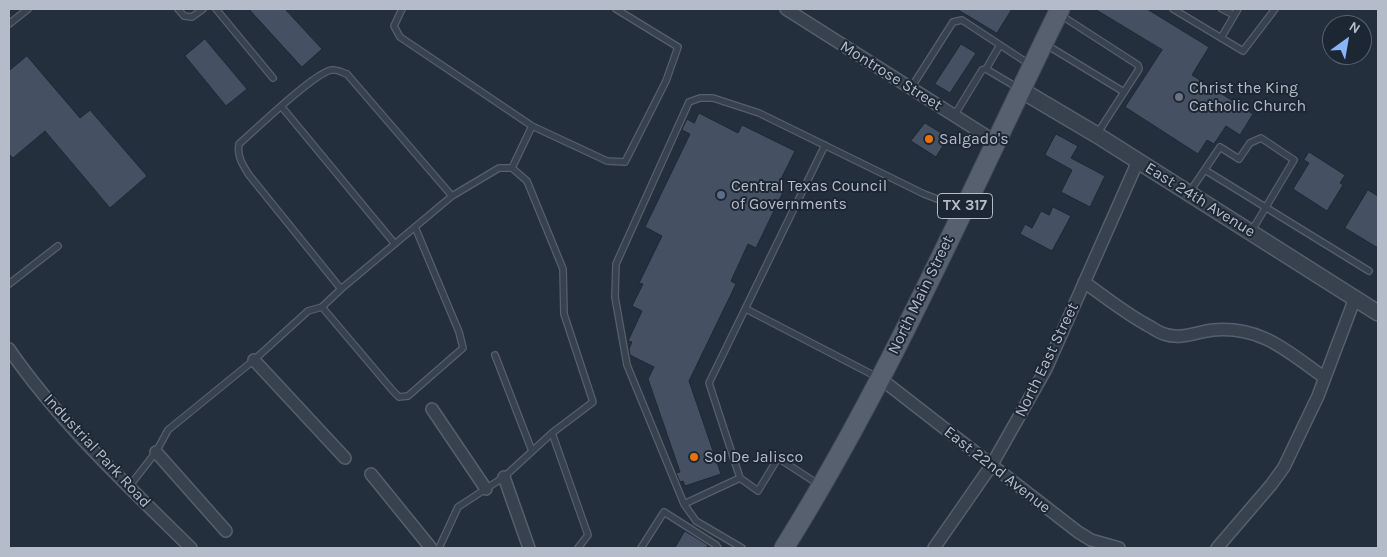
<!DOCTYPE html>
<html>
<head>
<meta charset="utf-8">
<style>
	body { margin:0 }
	#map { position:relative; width:1387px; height:557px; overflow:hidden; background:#242f3e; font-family:Karla,sans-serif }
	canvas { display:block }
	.frame { position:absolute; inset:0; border:10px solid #b4bcc9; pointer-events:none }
	.north { position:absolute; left:1322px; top:15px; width:50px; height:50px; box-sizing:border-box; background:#1d2633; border:1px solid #59626f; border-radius:50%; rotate:32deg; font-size:14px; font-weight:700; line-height:20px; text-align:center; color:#b4bcc9 }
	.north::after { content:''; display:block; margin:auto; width:18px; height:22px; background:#8ab4f8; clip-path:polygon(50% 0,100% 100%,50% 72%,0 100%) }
</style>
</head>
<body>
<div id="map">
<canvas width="1387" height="557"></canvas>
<div class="frame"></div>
<div class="north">N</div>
</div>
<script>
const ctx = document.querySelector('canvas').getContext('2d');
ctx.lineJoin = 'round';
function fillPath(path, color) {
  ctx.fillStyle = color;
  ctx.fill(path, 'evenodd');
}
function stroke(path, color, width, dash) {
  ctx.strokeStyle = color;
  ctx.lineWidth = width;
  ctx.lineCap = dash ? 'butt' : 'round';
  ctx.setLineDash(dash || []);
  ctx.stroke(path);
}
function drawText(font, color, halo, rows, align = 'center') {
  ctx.font = font + ' Karla,sans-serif';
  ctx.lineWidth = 4;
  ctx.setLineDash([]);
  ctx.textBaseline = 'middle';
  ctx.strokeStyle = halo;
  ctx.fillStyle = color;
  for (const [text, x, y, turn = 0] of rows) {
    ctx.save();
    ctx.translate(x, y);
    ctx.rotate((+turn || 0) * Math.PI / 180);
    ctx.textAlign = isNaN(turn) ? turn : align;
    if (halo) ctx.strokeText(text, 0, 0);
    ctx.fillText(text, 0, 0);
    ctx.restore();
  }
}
const building = new Path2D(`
	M 249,9 L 285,9 L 322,49 L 302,67 Z
	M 957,9 L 1012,9 L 997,33 Z
	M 1095,9 L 1147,9 L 1209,47 L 1192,75 L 1253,114 L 1240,135 L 1226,126 L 1214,144 L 1207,140 L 1198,154 L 1125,107 L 1162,50 Z
	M 205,39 L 247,89 L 226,106 L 185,56 Z
	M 961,44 L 976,53 L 950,93 L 935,84 Z
	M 27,56 L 80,118 L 90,110 L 147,176 L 110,208 L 45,131 L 13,158 L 9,154 L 9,71 Z
	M 699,113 L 738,133 L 742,125 L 795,151 L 777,187 L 784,190 L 756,248 L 748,244 L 731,281 L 736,284 L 689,381 L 721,474 L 685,486 L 683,481 L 680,482 L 676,473 L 680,472 L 648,379 L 654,367 L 630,355 L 629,349 L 632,342 L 628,341 L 642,311 L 632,306 L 643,284 L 639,283 L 662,236 L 645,227 L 690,134 L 682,130 L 683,127 L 687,119 L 694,123 Z
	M 925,123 L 946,136 L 944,139 L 946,141 L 936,157 L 911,141 Z
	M 1056,134 L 1078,146 L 1071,158 L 1105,176 L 1090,207 L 1061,192 L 1072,170 L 1045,155 Z
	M 1309,152 L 1345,175 L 1340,183 L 1343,185 L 1327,211 L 1293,189 L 1309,163 L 1304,160 Z
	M 1368,190 L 1378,196 L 1378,248 L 1345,228 Z
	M 1053,207 L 1071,216 L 1052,251 L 1020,234 L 1025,224 L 1032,228 L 1041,211 L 1049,215 Z
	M 685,531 L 708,545 L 706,548 L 675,548 Z`);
fillPath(building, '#455162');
stroke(building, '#1f2835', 1);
const service = new Path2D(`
	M 178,9 L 184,16 L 192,17 L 203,9
	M 216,9 L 273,78
	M 402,9 L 394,26 L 400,37 L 532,126 L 607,161 L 625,162 L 666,81 L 678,47 L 616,9
	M 1173,9 L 1243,51 L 1275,9
	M 1222,9 L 1234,15
	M 1059,14 L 1138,65 L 1139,69 L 1097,134
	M 9,24 L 28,9
	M 1221,38 L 1238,9
	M 1045,44 L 1124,92
	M 986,69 L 1000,45
	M 911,88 L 953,22 L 962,20 L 1029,64
	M 281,106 L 395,244
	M 954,116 L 982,70 L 986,69 L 1018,88
	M 512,168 L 532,126
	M 1205,170 L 1369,271
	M 1189,193 L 1220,147 L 1239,159 L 1250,143 L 1261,138 L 1294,160 L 1251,232
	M 9,284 L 58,246
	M 341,289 L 452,196
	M 322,307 L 393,391 L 399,397 L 408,396 L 463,348 L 459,332 L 415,227
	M 746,309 L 877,377
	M 495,355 L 532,451
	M 818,484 L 778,458 L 758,491 L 740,478 L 709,383 L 825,145
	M 128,488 L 156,452 L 168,430 L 254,360 L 308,311 L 322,307 L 341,289 L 249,175 C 242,164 237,156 239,144 C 255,130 316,71 332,70 C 337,69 343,73 347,74 L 452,196 L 499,168 L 512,168 L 527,181 L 563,269 L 564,314 L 593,402 L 552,433 L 588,535 L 578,548
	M 684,504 L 740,478
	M 439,548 L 458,507 L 504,477 L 552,433
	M 641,548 L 664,512 L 716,545 L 718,548
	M 742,548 L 696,521 L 684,504 L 627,365 L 615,297 L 616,264 L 689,102 L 700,98 L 713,98 L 759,113 L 924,194 L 961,208`);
const minor = new Path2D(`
	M 786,9 L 996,142
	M 1084,282 C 1105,297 1125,313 1147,325 C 1153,328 1158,332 1164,334 C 1181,340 1196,332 1213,330 C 1262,326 1287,351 1325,378
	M 9,349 C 60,423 127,485 191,548
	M 254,360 L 345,458
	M 881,379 L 1078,532 L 1091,540 L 1119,548
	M 432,409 L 486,489
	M 156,452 L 226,531
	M 371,474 L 431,548
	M 504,477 L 529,548
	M 934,548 L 991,466 L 1046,369 L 1138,161
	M 1217,548 L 1271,485 L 1284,467 L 1318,396 L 1355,298`);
const tertiary = new Path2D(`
	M 1021,90 L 1097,135 L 1378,313`);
const primary = new Path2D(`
	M 784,548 C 891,377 971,190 1060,9`);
stroke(service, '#565f6c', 8);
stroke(minor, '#565f6c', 14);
stroke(tertiary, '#565f6c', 18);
stroke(primary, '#414a57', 21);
stroke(service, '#38414e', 5.5);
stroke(minor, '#38414e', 11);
stroke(tertiary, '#38414e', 15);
stroke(primary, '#56606e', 19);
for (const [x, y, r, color] of [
	[1179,97,5,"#6b7280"],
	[929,139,5,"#e8710a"],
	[721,195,5,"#5c6f8a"],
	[694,457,5,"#e8710a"]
]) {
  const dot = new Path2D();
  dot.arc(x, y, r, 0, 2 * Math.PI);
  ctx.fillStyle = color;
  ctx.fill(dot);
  stroke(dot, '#1d2633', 2);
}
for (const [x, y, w] of [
	[965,206,55]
]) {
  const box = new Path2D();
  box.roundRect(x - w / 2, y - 12.5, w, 25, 4);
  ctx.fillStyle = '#1d2633';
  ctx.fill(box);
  stroke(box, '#b4bcc9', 1);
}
drawText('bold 15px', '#b4bcc9', null, [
	["TX 317",965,206]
]);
drawText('16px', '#b4bcc9', '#1d2633', [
	["Montrose Street",891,76,32],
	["East 24th Avenue",1200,200,32],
	["North Main Street",921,295,-64],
	["North East Street",1047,360,-64],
	["Industrial Park Road",97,451,47],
	["East 22nd Avenue",997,470,38]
]);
drawText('16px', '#b4bcc9', '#1d2633', [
	["Christ the King",1189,88],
	["Catholic Church",1189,106],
	["Salgado's",939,139],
	["Central Texas Council",731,186],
	["of Governments",731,204],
	["Sol De Jalisco",704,457]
], 'left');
</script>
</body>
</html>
